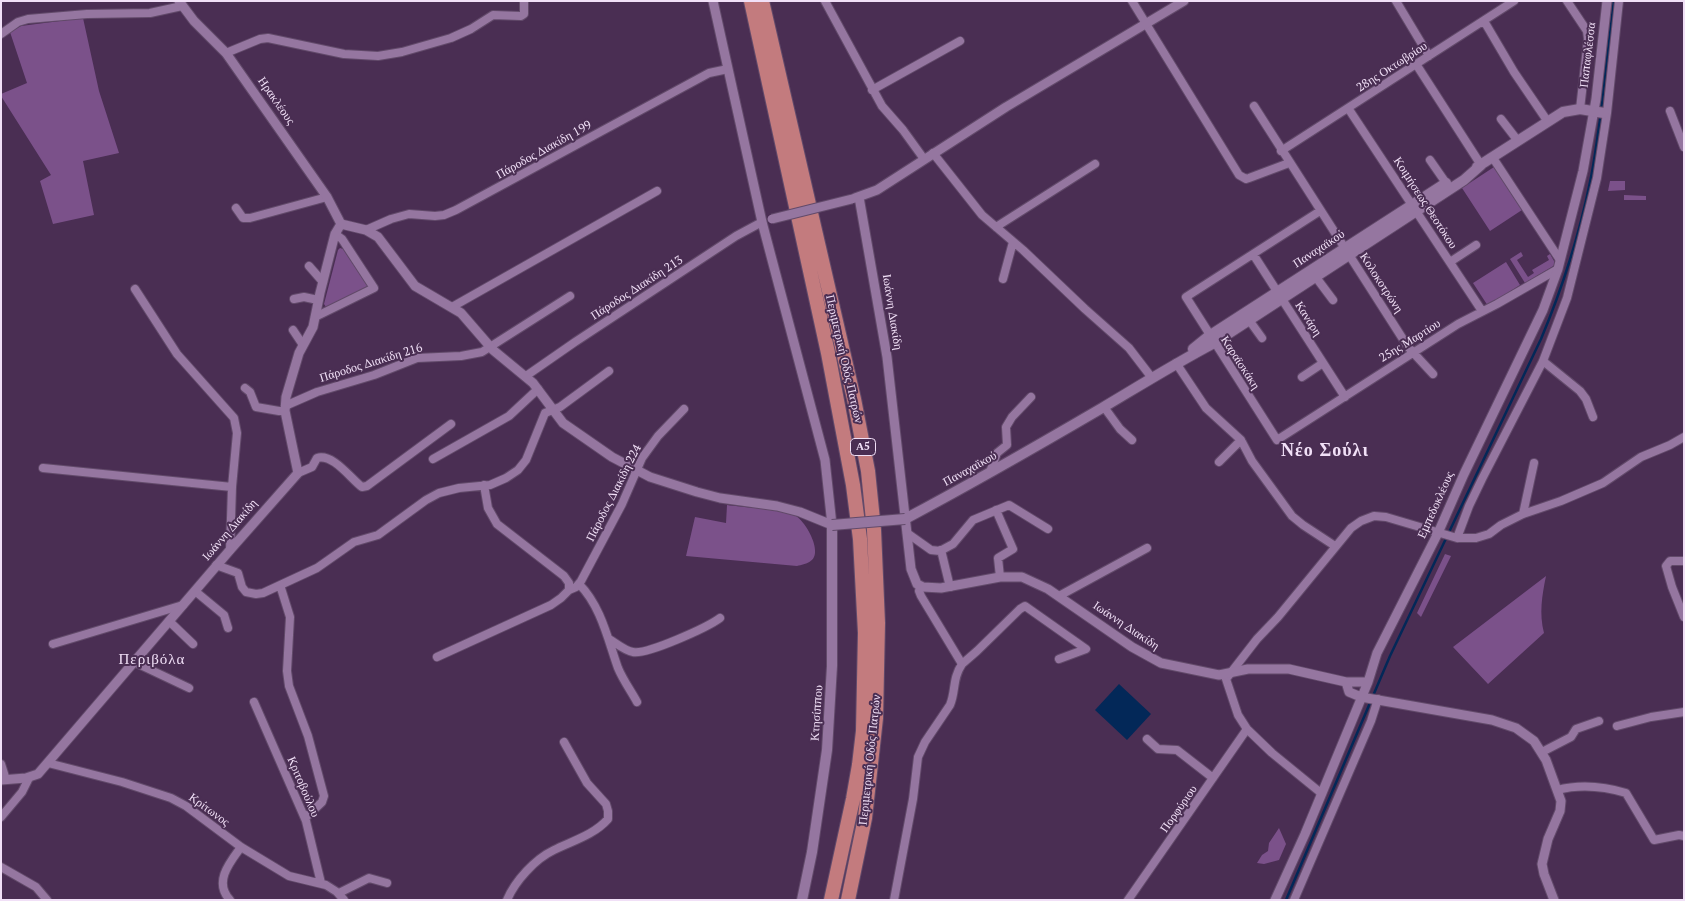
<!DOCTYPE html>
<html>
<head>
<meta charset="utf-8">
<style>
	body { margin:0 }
	#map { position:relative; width:1685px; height:901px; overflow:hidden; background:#4a2e53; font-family:"PT Serif",serif }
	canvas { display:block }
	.frame { position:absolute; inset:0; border:2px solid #f1e0f7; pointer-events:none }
</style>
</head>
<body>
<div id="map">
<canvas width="1685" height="901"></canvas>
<div class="frame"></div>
</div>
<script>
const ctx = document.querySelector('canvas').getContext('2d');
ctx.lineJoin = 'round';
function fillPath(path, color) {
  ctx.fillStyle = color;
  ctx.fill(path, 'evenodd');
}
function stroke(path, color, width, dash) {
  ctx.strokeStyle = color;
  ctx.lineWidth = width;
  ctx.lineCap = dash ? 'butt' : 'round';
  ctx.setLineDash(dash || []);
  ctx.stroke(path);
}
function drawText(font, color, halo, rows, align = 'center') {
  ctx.font = font + ' "PT Serif",serif';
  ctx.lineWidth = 4;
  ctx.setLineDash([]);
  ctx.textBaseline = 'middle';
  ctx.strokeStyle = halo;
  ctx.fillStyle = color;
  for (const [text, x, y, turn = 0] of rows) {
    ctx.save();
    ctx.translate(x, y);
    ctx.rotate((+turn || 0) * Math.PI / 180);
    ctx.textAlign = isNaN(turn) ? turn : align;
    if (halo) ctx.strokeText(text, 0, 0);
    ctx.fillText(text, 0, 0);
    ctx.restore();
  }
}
fillPath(new Path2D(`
	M 83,18 L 99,91 L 119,153 L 83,161 L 94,215 L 53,224 L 40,181 L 51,175 L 1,96 L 1,94 L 27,83 L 10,32 L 21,26 Z
	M 1494,167 L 1522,210 L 1490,231 L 1462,188 Z
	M 1610,181 L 1625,181 L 1625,190 L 1608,191 Z
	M 1624,195 L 1646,196 L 1646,200 L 1624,200 Z
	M 340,248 L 343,249 L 367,285 L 367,287 L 326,307 L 324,304 L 338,250 Z
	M 1521,252 L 1523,256 L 1517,260 L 1528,277 L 1534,273 L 1532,270 L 1549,260 L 1547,256 L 1550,254 L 1554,261 L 1555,265 L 1525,283 L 1510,259 Z
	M 1506,262 L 1520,285 L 1488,306 L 1473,283 Z
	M 727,505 C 741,507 787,510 796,516 C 805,522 815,540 815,550 C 816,562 806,564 797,566 L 686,556 L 695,517 L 726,523 Z
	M 1445,554 L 1451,556 L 1421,617 L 1417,613 Z
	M 1546,576 C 1542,596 1539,613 1544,633 L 1488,684 L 1453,647 Z
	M 1279,828 L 1286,844 L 1279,860 L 1264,864 L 1257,863 L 1262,855 L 1268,851 L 1269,843 Z`), '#7b518a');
fillPath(new Path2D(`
	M 1119,684 L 1151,714 L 1127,740 L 1095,710 Z`), '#032858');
stroke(new Path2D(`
	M 1601,109 L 1614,1
	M 1286,900 L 1390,656 L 1541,339 C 1562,289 1579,236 1590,182 C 1595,160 1597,137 1601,114`), '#032858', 2.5);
const minor = new Path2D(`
	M 825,1 L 882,106 L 903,130 L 924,159
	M 1132,1 L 1239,175 L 1246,179 L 1249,178 L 1289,163
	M 1396,1 L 1429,56
	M 1567,1 L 1587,31 L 1588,39 L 1580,109
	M 1484,21 L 1514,72 L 1548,122
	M 1,34 L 18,22 L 28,19 L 87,14 L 150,13 L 182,6
	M 226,53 L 260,39 L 268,38 L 344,54 L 378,56 L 402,52 L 451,38 L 471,29 L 493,15 L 521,16 L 524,14 L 524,1
	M 1416,64 L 1481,165
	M 872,90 L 960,41
	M 1254,106 L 1408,347 L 1433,374
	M 1348,108 L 1482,311
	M 1670,111 L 1684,147
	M 1501,119 L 1518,141
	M 1281,151 L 1514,1
	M 933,153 L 982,215 L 1023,250 L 1085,309 L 1129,348 L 1152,378
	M 1493,158 L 1560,260
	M 1430,160 L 1446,183
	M 236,208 L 243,218 L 250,218 L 327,197
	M 1320,211 L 1186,297 L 1277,440 L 1458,324 L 1497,304 L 1558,269
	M 996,227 L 1095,164
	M 366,230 L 391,219 L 409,214 L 435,216 L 444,215 L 456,210 L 709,73 L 728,69
	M 1253,254 L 1345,397
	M 1450,262 L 1476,245
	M 309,266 L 323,282
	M 1315,276 L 1333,300
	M 1003,279 L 1013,242
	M 135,289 L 177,354 L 234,418 L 237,433 L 232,487 L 230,550
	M 294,299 L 304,297 L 318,300
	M 452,307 L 657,191
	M 315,317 L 374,288 L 342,239 L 335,234
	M 1249,320 L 1262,338
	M 293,330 L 303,345
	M 1543,361 L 1580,391 L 1586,399 L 1593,417
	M 1176,363 L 1206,408 L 1241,440 L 1252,461 L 1292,516 L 1303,525 L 1335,546
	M 526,376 L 575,342 L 736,236 L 762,222
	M 1302,377 L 1323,363
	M 245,388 L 250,392 L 256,407 L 279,411 L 285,411
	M 285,406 L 317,392 L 374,375 L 417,358 L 461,356 L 482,352 L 570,296
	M 1104,407 L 1120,429 L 1132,440
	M 433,459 L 509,416 L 538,389
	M 1219,462 L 1241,440
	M 43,468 L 232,487
	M 990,472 L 997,453 L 1007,445 L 1006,427 L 1012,417 L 1031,397
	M 298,473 L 312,467 L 317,458 C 333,453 351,479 362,487 L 367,486 L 451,424
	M 996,510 L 1013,549 L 998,558 L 1000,577
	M 1523,514 L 1534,463
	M 907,533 L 931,550 L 940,551 L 953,544 L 973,520 L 1009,505 L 1048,529
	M 1457,538 L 1469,506 L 1482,479 L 1543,361 L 1567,298 L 1597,178 L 1607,113 L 1619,1
	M 941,550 L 950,587
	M 1684,561 L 1670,561 L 1666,566 L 1672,587 L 1684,617
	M 216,565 L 238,573 L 242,587 L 246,592 L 256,594 L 263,593 L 317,568 L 354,542 L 378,535 L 426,500 L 439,493 L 459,488 L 490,485 L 506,478 L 518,470 L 526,460 L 545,413 L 560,407 L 609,371
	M 579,584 C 601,606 608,640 618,668 C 623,680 631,691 637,702
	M 280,585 L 290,617 L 287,671 L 289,686 L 308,736 L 324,796 L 322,802 L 305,818
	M 569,590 L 576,587 L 581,581 L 622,504 L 642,458 L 658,436 L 684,409
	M 195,591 L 224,615 L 228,628
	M 1059,596 L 1147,548
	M 169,621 L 193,644
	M 609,639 C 616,643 625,651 633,652 C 647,655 708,627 720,618
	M 53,644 L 183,605
	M 437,657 L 551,605 L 561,598 L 569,590 L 569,583 L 564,576 L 497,524 L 488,508 L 484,485
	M 134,662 L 189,688
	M 962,664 L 977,651 L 1020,609 L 1025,606 L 1086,649 L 1059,659
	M 254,702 L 306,821 L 321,883
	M 1617,726 L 1651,717 L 1684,712
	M 1147,739 L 1158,749 L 1177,750 L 1213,778
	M 1542,752 L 1571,737 L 1576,729 L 1599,721
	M 48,763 L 122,782 L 171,798 L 186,806 L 241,847 L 289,876 L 326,885 L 337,892 L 344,900
	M 1,764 L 6,780
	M 1557,790 C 1580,784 1603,786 1626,793 L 1654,840 L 1679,835 L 1684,836
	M 1321,793 L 1272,753 L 1247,729 L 1238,715 L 1226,679 L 1257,639 L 1278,617 L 1351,528 L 1361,521 L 1374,516 L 1386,517 L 1457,538 L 1476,538 L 1489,534 L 1501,525 L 1523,514 L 1561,501 L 1603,483 L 1641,457 L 1670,445 L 1684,437
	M 1,817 L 22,792 L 29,778
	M 1,867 L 36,887 L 47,900
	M 339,893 L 369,878 L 387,883
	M 230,900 C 213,882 230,862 241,847
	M 507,900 C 515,881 535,859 554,850 C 572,841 594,835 608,819 L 608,811 L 606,804 L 587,783 L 564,742
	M 894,900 L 913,799 L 918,757 L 925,742 L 950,705 C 956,691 952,679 962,664 L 921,596 L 919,591 L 920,586
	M 1128,900 L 1247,729
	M 1294,900 L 1371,721 L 1378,699`);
const tertiary = new Path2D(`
	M 179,1 L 194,21 L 226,53 L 327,197 L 341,224
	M 859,197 L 887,357 L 911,569 L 917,584 L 923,587 L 941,588 L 1000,577 L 1022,577 L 1048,589 L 1132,647 L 1161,663 L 1219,675 L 1248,669 L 1289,669 L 1346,682 L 1349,692 L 1361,697 L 1492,720 L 1516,728 L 1534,741 L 1546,760 L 1561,801 L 1560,811 L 1548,839 L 1542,864 L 1544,874 L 1554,900
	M 855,198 L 877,190 L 1006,107 L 1184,1
	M 341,224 L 366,230 L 378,237 L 415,286 L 461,313 L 493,350 L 533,383 L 563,423 L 612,457 L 650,477 L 697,492 L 720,498 L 777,506 L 800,512 L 832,525 L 825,460 L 762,222 L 713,1
	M 1346,682 L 1368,682
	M 1,780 L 26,778 L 38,774 L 230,550 L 298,473 L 285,411 L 286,397 L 299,353 L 313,327 L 320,293 L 335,234 L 341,224
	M 1275,900 L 1305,834 L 1368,682 L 1377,653 L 1438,533 L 1464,474 L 1543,310 L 1558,269 L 1583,171 L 1596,99 L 1607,1`);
const secondary = new Path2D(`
	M 1477,167 L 1563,112 L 1580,109 L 1604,113
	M 1193,349 L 1209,336 L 1446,183
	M 905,519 C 971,484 1037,446 1102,408 C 1139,386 1176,363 1214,343 L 1464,180 L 1481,165
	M 802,900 L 812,852 L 827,750 L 832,666 L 832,525`);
const motorway = new Path2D(`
	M 751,1 L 828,353 L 853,485 L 860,539 L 865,633 L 863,731 L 859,765 L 853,799 L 831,900
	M 762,1 L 854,399 L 868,471 L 874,530 L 878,623 L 876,718 L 865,818 L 848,900`);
stroke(minor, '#624a6a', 10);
stroke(tertiary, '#624a6a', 11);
stroke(secondary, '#624a6a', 12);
stroke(motorway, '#624a6a', 16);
stroke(minor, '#9576a0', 8);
stroke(tertiary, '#9576a0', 9);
stroke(secondary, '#9576a0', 10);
stroke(motorway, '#c37b7e', 14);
const tertiaryBridge = new Path2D(`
	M 772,219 L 852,199`);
const secondaryBridge = new Path2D(`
	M 832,525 L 905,519`);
stroke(tertiaryBridge, '#624a6a', 11, []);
stroke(secondaryBridge, '#624a6a', 12, []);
stroke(tertiaryBridge, '#9576a0', 9);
stroke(secondaryBridge, '#9576a0', 10);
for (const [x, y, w] of [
	[863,447,25]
]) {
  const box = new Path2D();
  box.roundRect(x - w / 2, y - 8.5, w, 17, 4);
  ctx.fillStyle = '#4a2e53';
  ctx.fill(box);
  stroke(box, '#f1e0f7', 1);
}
drawText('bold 11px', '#f1e0f7', null, [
	["Α5",863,447]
]);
drawText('12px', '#f1e0f7', '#4a2e53', [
	["Παπαφλέσσα",1588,55,-83],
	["28ης Οκτωβρίου",1392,67,-33],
	["Ηρακλέους",276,101,55],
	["Πάροδος Διακίδη 199",544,150,-29],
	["Κοιμήσεως Θεοτόκου",1425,203,57],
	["Παναχαϊκού",1319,249,-33],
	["Κολοκοτρώνη",1381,283,57],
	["Πάροδος Διακίδη 213",637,288,-33],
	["Ιωάννη Διακίδη",892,312,81],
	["Κανάρη",1308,319,57],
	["25ης Μαρτίου",1410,341,-32],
	["Περιμετρική Οδός Πατρών",844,359,77],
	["Πάροδος Διακίδη 216",371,363,-17],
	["Καραϊσκάκη",1240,363,57],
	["Παναχαϊκού",970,469,-29],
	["Πάροδος Διακίδη 224",614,493,-63],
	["Εμπεδοκλέους",1436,505,-66],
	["Ιωάννη Διακίδη",230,530,-49],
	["Ιωάννη Διακίδη",1126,626,34],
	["Κτησίππου",817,713,-86],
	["Περιμετρική Οδός Πατρών",870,760,-84],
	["Κριτοβούλου",303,787,67],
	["Πορφύριου",1179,809,-55],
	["Κρίτωνος",209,810,36]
]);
ctx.letterSpacing = '1px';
drawText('15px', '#f1e0f7', '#4a2e53', [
	["Περιβόλα",152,660]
]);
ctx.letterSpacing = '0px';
ctx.letterSpacing = '1px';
drawText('bold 18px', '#f1e0f7', '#4a2e53', [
	["Νέο Σούλι",1325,451]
]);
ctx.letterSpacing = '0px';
</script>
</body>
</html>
